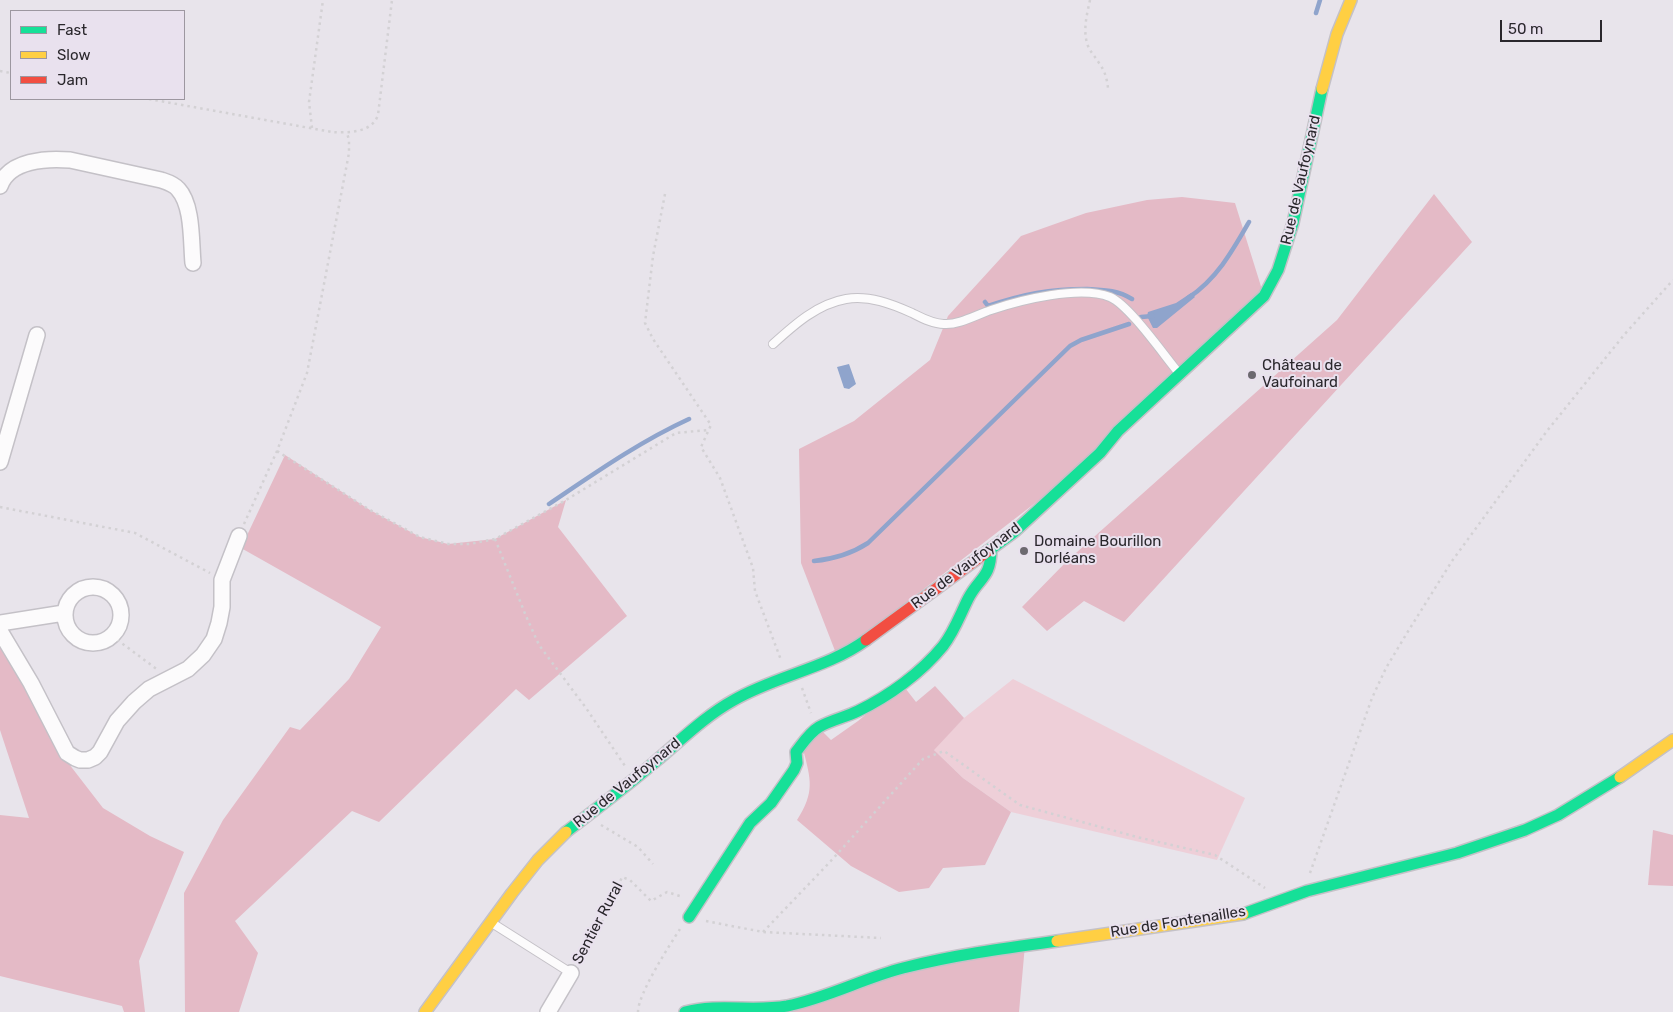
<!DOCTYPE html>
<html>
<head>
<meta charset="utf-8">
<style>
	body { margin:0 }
	#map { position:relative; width:1673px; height:1012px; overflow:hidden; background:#e8e4eb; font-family:Rubik,sans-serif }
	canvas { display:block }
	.legend { position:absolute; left:10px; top:10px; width:175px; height:90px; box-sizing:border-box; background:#e9e1ee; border:1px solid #9d97a0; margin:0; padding:6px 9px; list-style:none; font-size:15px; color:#2a272c }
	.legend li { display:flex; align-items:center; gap:10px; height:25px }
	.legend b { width:25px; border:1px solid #9d97a0 }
	.scale { position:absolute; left:1500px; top:20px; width:102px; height:22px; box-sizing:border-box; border:2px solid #2a272c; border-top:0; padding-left:6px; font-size:15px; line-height:18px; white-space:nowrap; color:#2a272c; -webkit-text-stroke:4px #e9e1ee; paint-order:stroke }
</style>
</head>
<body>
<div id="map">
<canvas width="1673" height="1012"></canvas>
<ul class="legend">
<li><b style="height:6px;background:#16e098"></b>Fast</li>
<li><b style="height:6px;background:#ffcf43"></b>Slow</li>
<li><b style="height:6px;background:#f24e42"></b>Jam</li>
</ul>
<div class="scale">50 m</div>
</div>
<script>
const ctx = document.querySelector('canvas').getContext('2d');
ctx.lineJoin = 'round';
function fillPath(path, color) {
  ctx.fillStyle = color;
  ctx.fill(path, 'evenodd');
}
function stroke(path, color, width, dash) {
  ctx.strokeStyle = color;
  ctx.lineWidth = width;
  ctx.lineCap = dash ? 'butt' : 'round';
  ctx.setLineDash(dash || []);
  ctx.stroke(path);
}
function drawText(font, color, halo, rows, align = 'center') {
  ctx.font = font + ' Rubik,sans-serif';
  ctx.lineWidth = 4;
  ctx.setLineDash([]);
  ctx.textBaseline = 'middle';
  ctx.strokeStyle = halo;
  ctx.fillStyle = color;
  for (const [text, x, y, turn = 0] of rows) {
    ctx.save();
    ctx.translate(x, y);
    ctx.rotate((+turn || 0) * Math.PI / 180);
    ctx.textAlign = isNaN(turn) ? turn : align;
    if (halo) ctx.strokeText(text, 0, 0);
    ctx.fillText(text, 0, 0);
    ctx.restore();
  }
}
fillPath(new Path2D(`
	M 1013,679 L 1245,798 L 1217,860 L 1011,812 L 963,778 L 933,749 L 964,718 Z`), '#eecfd8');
fillPath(new Path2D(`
	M 1434,194 L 1472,242 L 1124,622 L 1084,601 L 1047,631 L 1022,607 L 1067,561 L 1337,320 Z
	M 1182,197 L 1235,203 L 1264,296 L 1100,453 L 837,656 L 801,563 L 799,449 L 854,421 L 930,360 L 948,316 L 1021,236 L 1086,213 L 1147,200 Z
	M 285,455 L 370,510 L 420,537 L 448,544 L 495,539 L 566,500 L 558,527 L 627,616 L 529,700 L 516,689 L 379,822 L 352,811 L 235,921 L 258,953 L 239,1012 L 185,1012 L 184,893 L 223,820 L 290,727 L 300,730 L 349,679 L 381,627 L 241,548 Z
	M 0,641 L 69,764 L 103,808 L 150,836 L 184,852 L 139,961 L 145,1012 L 124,1012 L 122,1006 L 0,976 L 0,815 L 29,818 L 0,730 Z
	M 902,684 L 916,702 L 935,686 L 964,718 L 934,750 L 963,778 L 1011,812 L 985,865 L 943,868 L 929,888 L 899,892 L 851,866 L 797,820 C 815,792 811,780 803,749 L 822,731 L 831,740 L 858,721 Z
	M 1653,830 L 1673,835 L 1673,886 L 1648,885 Z
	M 1025,945 L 1019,1012 L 693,1012 L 761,1009 Z`), '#e4bac6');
fillPath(new Path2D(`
	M 1191,293 L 1195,297 L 1157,328 L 1153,328 L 1147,316 L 1148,312 L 1176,303 Z
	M 849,364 L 856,384 L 849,389 L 844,388 L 837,367 Z`), '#8fa4cc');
stroke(new Path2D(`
	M 1316,13 L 1320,0
	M 1188,298 C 1217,279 1233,250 1249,222
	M 985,302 L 988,306 C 1024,294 1049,289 1087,289 C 1104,290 1117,290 1132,299
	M 1141,317 L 1153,316
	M 549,504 C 595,473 639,442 689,419
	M 814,561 C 834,559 851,554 868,543 L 1070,346 L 1081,340 L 1129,324`), '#8fa4cc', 4.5);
const lane = new Path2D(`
	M 773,344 C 794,325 817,304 846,299 C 869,295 892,304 912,313 C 922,318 933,324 944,324 C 959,325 976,315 991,310 C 1020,300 1080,285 1110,297 C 1129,305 1163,354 1178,372
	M 492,923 L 571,973`);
const street = new Path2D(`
	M 0,186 C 9,160 47,158 70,160 L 161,180 C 167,182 174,184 178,189 C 193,205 191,242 193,263
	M 0,462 L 37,335
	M65 615a28 28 0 1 1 56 0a28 28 0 1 1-56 0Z
	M 0,623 L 64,613
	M 0,631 L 31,683 L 67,753 L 75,758 L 80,760 L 88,760 L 95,757 L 100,752 L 117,721 L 134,702 L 149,689 L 188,669 L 203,655 L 214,639 L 219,623 L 222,607 L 222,580 L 239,536
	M 548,1012 L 571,973`);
const fast = new Path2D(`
	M 988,551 L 1014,532 L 1100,453 L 1118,431 L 1264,296 L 1278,270 L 1293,223 L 1322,89
	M 566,832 C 596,809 627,786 656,761 C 681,740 705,716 734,700 C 775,676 828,668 866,640
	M 1243,914 L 1307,891 L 1457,853 L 1525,830 L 1558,815 L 1620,777
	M 689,917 L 750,823 L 771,803 L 794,770 L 797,763 L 796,752 C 803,743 809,733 819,727 C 831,720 846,717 858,711 C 889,696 921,673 943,646 C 954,632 960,615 968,599 C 979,577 991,579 991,549
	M 685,1012 C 719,1003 753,1012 787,1006 C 827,998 864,978 903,968 C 954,955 1006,948 1057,941`);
const slow = new Path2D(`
	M 1322,89 L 1337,34 L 1351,0
	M 1620,777 L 1673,740
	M 1057,941 L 1243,914
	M 425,1012 L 512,893 L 538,860 L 566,832`);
const jam = new Path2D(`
	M 866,640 L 988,551`);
stroke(lane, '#c4c1c7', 10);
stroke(street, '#c4c1c7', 18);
stroke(fast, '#c4c1c7', 14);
stroke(slow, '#c4c1c7', 14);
stroke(jam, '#c4c1c7', 14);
stroke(new Path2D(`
	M 1090,0 C 1087,14 1083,29 1087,43 C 1089,51 1095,56 1099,63 C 1105,71 1107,79 1108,88
	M 0,71 L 11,73
	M 149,99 L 332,132 C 347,133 372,133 378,115 L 392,0
	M 312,128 L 309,102 L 323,0
	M 665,194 L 653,256 L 645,323 L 653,339 L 711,425 L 701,447 L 720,478 L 753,568 L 755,591 L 781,660
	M 277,451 L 370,510 L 420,537 L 448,544 L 470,544 L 495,539 L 566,500 L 676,433 L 708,430
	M 0,507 L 135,533 L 210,573
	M 244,524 L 277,451 L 307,373 L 349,153 L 349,140 L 347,133
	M 495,539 L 526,616 L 539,645 L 586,708 L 625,766
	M 112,636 L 158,670
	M 802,688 L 811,713
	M 601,825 L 638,847 L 653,864
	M 1310,873 L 1372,698 L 1386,668 L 1407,633 L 1452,561 L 1547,431 L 1624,335 L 1673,280
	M 706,921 L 763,932 L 881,938
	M 763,932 L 829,863 L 923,759 L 944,751 L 1020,805 L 1137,837 L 1215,855 L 1265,888
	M 578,961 L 606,915 L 622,877 L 630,880 L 651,901 L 667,892 L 683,897
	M 638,1012 C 638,994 669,946 680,929`), '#d3d1d4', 2.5, [2.5, 4]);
stroke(lane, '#fcfbfc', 8);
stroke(street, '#fcfbfc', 15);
stroke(fast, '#16e098', 11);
stroke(slow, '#ffcf43', 11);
stroke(jam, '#f24e42', 11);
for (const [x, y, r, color] of [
	[1252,375,5,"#6c696f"],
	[1024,551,5,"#6c696f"]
]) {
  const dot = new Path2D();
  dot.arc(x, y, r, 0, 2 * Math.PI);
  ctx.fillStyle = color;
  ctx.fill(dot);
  stroke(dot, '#e9e1ee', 2);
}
drawText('15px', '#2a272c', '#e9e1ee', [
	["Rue de Vaufoynard",1301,180,-77],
	["Rue de Vaufoynard",966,566,-37],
	["Rue de Vaufoynard",627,783,-39],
	["Rue de Fontenailles",1178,922,-9],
	["Sentier Rural",598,923,-62]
]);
drawText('15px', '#2a272c', '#e9e1ee', [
	["Château de",1262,366],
	["Vaufoinard",1262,383],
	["Domaine Bourillon",1034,542],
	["Dorléans",1034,559]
], 'left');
</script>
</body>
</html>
